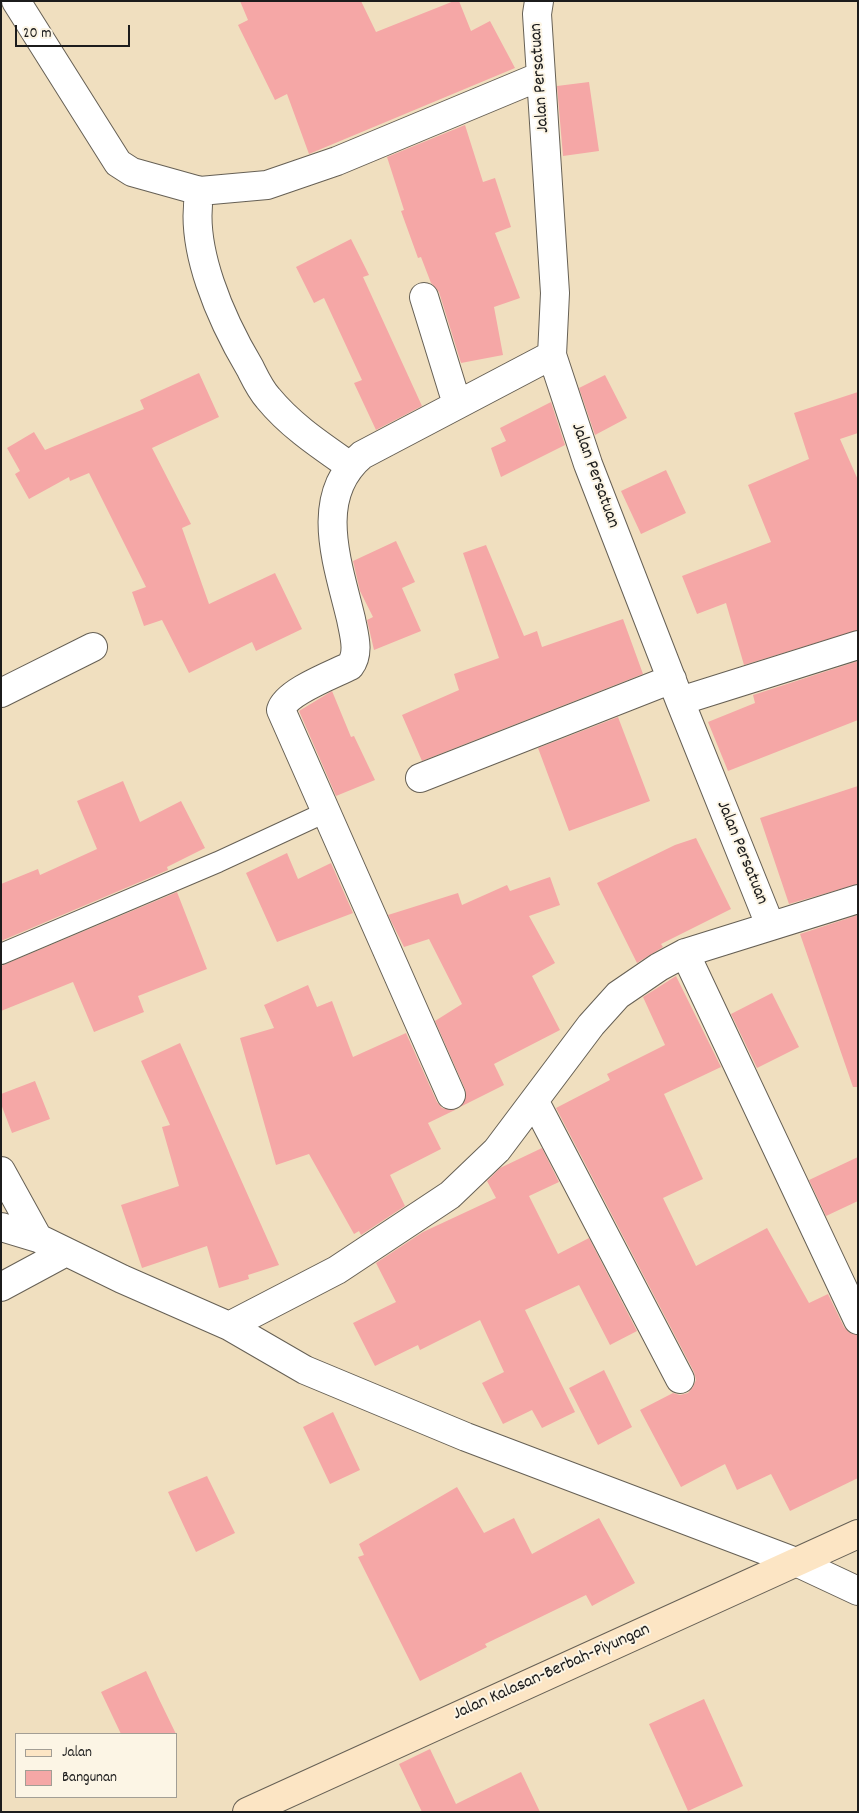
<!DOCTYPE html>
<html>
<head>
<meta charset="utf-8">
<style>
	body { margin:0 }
	#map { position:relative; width:859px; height:1813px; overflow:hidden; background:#f0dfbf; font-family:Dekko,sans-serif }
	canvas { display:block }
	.frame { position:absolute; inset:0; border:2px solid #1c1c1c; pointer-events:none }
	.legend { position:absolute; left:15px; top:1733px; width:162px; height:65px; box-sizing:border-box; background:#fcf5e5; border:1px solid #a29e95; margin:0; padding:6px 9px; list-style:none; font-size:15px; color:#1c1c1c }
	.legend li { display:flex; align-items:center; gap:10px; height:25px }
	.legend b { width:25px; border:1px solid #a29e95 }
	.scale { position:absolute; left:15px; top:25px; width:115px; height:22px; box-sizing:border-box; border:2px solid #1c1c1c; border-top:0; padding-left:6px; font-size:15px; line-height:18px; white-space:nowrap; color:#1c1c1c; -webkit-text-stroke:4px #fcf5e5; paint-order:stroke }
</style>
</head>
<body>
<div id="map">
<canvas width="859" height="1813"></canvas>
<div class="frame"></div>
<ul class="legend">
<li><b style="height:6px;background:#fce5c4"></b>Jalan</li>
<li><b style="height:14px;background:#f5a7a6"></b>Bangunan</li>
</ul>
<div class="scale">20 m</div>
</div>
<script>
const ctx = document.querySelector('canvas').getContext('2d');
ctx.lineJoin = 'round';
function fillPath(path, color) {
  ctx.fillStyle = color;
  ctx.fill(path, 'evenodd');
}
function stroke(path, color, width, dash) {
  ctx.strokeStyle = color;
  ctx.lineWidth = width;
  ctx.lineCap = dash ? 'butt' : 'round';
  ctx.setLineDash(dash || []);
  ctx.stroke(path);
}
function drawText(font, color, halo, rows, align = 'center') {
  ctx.font = font + ' Dekko,sans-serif';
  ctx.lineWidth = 4;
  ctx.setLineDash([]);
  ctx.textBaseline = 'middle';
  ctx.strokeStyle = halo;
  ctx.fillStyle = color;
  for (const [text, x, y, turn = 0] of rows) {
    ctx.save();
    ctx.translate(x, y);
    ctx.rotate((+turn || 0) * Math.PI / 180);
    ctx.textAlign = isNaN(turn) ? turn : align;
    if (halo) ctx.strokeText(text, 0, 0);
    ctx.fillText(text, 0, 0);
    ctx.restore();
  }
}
fillPath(new Path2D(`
	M 240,1 L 361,1 L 376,32 L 454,1 L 459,1 L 471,31 L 490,21 L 515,68 L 309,154 L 287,94 L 275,100 L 238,25 L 248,20 Z
	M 589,82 L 599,151 L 563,156 L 557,86 Z
	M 465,125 L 483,182 L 495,178 L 511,227 L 495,233 L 520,298 L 494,307 L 503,355 L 461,363 L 439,292 L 431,283 L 421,257 L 418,258 L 401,211 L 404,210 L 387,157 Z
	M 351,239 L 369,275 L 363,277 L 422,406 L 376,430 L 354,383 L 362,380 L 324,298 L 314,303 L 296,267 Z
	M 199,373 L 219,417 L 152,448 L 191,524 L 182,528 L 209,604 L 275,573 L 302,629 L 256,651 L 252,642 L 189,673 L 162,620 L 144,626 L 132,592 L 146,587 L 89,473 L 70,481 L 69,477 L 29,499 L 15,474 L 20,471 L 7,448 L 34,432 L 45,450 L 144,409 L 140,400 Z
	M 605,375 L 627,418 L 595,435 L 579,388 Z
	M 858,392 L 858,433 L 840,439 L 858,480 L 858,630 L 744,665 L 726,603 L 697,614 L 682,576 L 771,542 L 748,485 L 809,459 L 794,413 Z
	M 551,402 L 565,445 L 501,477 L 491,448 L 506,441 L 500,428 Z
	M 666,470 L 686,513 L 641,534 L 621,491 Z
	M 396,541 L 415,582 L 402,588 L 421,631 L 374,650 L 367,620 L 373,617 L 360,591 L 353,561 Z
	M 486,545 L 524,636 L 537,631 L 542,647 L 623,619 L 643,674 L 422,761 L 402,715 L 459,690 L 454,674 L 499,658 L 463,553 Z
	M 858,661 L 858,720 L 728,771 L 708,722 L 755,703 L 753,695 Z
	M 332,691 L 351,737 L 354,736 L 375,780 L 336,796 L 299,711 Z
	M 618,717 L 650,801 L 569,831 L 538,748 Z
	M 123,781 L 140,822 L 181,801 L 205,848 L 167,867 L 168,870 L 1,941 L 1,884 L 38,869 L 40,875 L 97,849 L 77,801 Z
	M 858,786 L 858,884 L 789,904 L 760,818 Z
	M 696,838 L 731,909 L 661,944 L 663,947 L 637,963 L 597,883 L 675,845 Z
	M 287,853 L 298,879 L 331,863 L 353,913 L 277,942 L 246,873 Z
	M 550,877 L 560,905 L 529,916 L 555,963 L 532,976 L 560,1030 L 494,1064 L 504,1085 L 460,1107 L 466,1097 L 465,1089 L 435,1021 L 462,1004 L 429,939 L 404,947 L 388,915 L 458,893 L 462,905 L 507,885 L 510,891 Z
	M 177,892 L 207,969 L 138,996 L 144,1012 L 94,1032 L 73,982 L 1,1011 L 1,966 Z
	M 858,915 L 858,1087 L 853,1087 L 800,934 Z
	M 676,976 L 721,1067 L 664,1094 L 703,1179 L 663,1198 L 696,1266 L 767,1228 L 809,1303 L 828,1294 L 844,1327 L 850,1333 L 858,1335 L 858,1478 L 790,1511 L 771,1474 L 737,1490 L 725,1464 L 681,1487 L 640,1410 L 673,1393 L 680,1395 L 688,1393 L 693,1387 L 696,1380 L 694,1372 L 556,1108 L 610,1080 L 607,1074 L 665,1045 L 643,997 Z
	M 308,985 L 317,1007 L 332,1001 L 353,1057 L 406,1033 L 437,1102 L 442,1108 L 455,1110 L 428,1123 L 441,1149 L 390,1175 L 405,1206 L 361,1235 L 359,1231 L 354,1234 L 309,1154 L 276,1165 L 240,1038 L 274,1028 L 264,1005 Z
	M 772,993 L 799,1047 L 757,1068 L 731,1014 Z
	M 180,1043 L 279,1265 L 248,1275 L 249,1279 L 219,1288 L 207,1246 L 142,1268 L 121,1205 L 179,1186 L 162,1127 L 170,1125 L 141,1061 Z
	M 35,1081 L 50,1119 L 12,1133 L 1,1104 L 1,1094 Z
	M 542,1148 L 559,1182 L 529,1196 L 558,1254 L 589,1238 L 637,1331 L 610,1345 L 579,1285 L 525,1310 L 575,1412 L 542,1428 L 532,1410 L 503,1424 L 482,1383 L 504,1372 L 480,1320 L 420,1350 L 418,1345 L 375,1366 L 353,1323 L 396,1302 L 376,1263 L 423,1232 L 496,1198 L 487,1181 L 500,1168 Z
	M 858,1157 L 858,1201 L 826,1216 L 809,1180 Z
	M 604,1370 L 632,1427 L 598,1445 L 569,1388 Z
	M 333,1412 L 360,1470 L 330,1484 L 303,1427 Z
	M 207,1476 L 235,1533 L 196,1552 L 168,1492 Z
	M 457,1487 L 484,1533 L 514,1518 L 532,1554 L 599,1518 L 635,1583 L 592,1606 L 586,1595 L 485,1644 L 487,1647 L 420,1681 L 358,1557 L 364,1555 L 359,1544 Z
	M 146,1671 L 158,1697 L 176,1734 L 121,1734 L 101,1692 Z
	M 704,1699 L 743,1786 L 688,1811 L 649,1724 Z
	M 430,1749 L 456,1804 L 521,1772 L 540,1812 L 422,1812 L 399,1764 Z`), '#f5a7a6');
const lane = new Path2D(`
	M 1,954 L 218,862 L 326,812`);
const street = new Path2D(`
	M 16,1 L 118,163 L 132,172 L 200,191 L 267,185 L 337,161 L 541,76
	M 539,1 L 537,14 L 555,293 L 552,355 L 588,464 L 680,701 L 770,925
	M 200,191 C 188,247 222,321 250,368 C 255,378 260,389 268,398 C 291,426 320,445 350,466
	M 424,297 L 457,404
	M 1,693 L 93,647
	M 680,701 L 858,645
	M 420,778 L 672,679
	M 685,953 L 858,1320
	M 451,1095 L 281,710 C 286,692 332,675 350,666 C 360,653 354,635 351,619 C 338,564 312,497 362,455 L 552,355
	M 535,1102 L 680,1379
	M 1,1171 L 38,1238
	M 1,1227 L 38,1238 L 122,1279 L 229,1326 L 305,1370 L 466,1437 L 796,1562 L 858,1591
	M 1,1287 L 66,1252
	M 229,1326 L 337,1270 L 450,1195 L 497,1150 L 591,1025 L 618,995 L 659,967 L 685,953 L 858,899`);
const secondary = new Path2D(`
	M 247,1812 L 858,1534`);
stroke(lane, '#666055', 22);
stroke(street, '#666055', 30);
stroke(secondary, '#666055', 30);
stroke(lane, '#fff', 20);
stroke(street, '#fff', 28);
stroke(secondary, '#fce5c4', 28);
drawText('18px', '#1c1c1c', '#fcf5e5', [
	["Jalan Persatuan",541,78,-94],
	["Jalan Persatuan",594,476,70],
	["Jalan Persatuan",741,853,68],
	["Jalan Kalasan-Berbah-Piyungan",552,1673,-24]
]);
</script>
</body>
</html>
